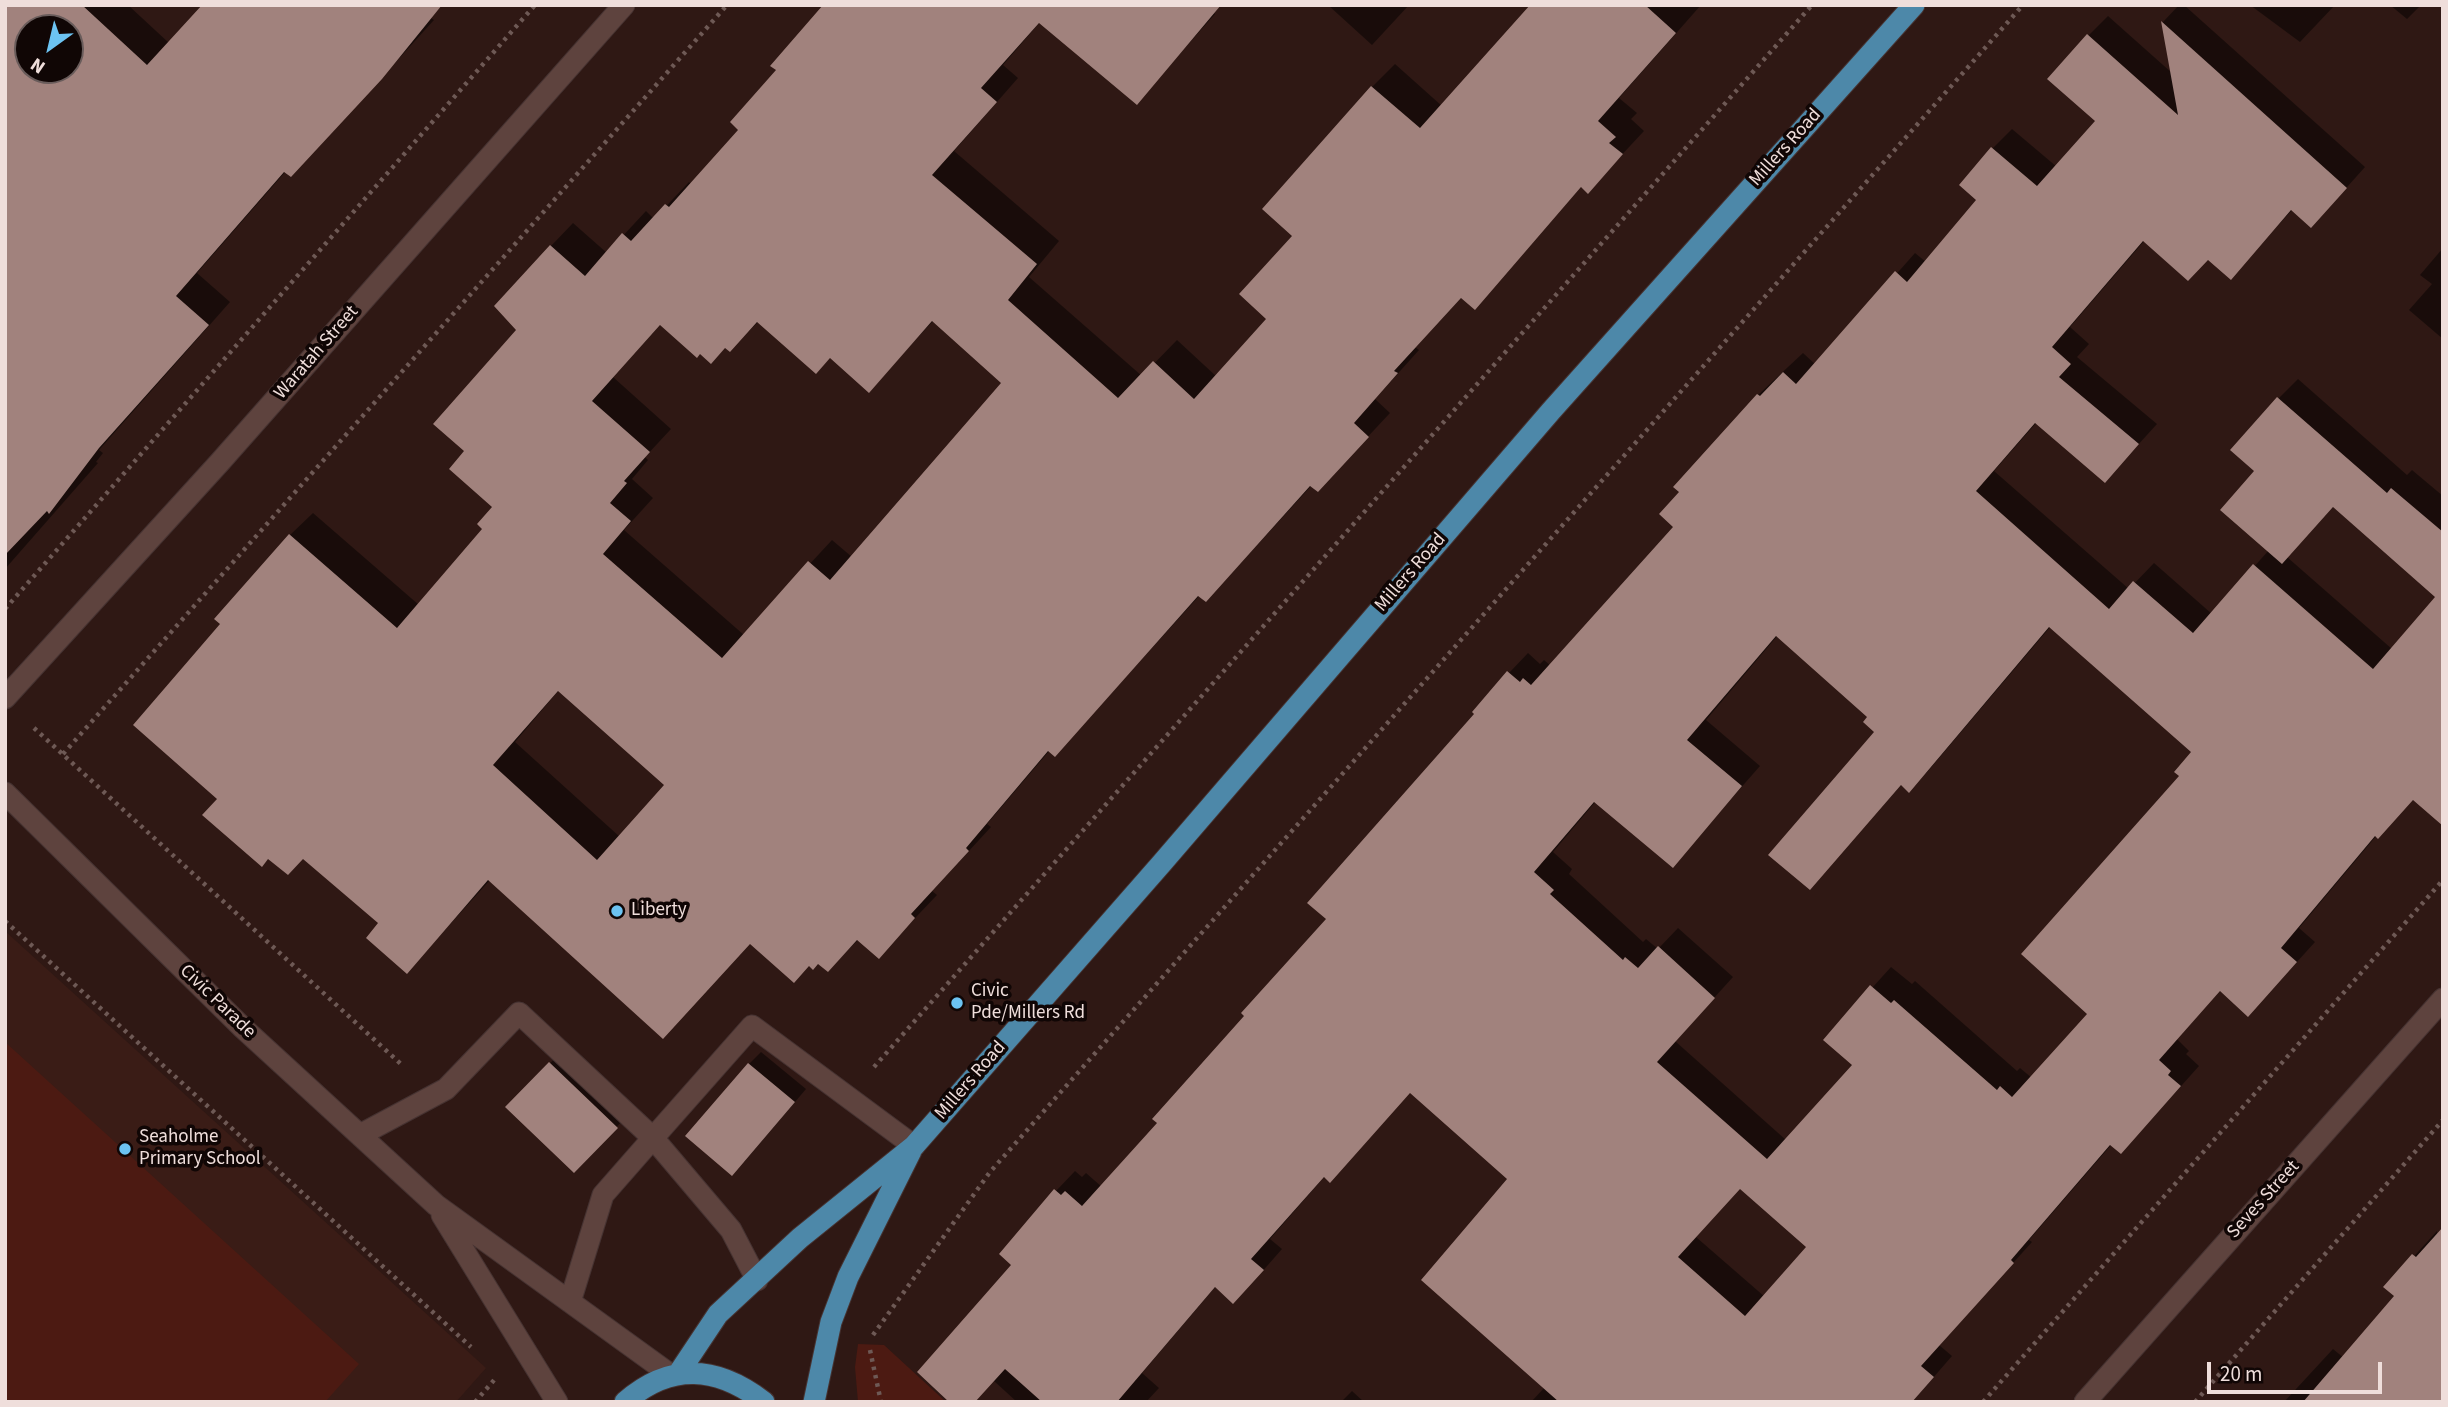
<!DOCTYPE html>
<html>
<head>
<meta charset="utf-8">
<style>
	body { margin:0 }
	#map { position:relative; width:2448px; height:1407px; overflow:hidden; background:#2f1814; font-family:"Source Sans 3",sans-serif }
	canvas { display:block }
	.frame { position:absolute; inset:0; border:7px solid #efdedb; pointer-events:none }
	.north { position:absolute; left:14px; top:14px; width:70px; height:70px; box-sizing:border-box; background:#100605; border:2px solid #695c5b; border-radius:50%; rotate:214deg; font-size:19px; font-weight:700; line-height:28px; text-align:center; color:#efdedb }
	.north::after { content:''; display:block; margin:auto; width:24px; height:32px; background:#6cc3f2; clip-path:polygon(50% 0,100% 100%,50% 72%,0 100%) }
	.scale { position:absolute; left:2207px; top:1362px; width:175px; height:32px; box-sizing:border-box; border:4px solid #efdedb; border-top:0; padding-left:9px; font-size:21px; line-height:24px; white-space:nowrap; color:#efdedb; -webkit-text-stroke:5px #100605; paint-order:stroke }
</style>
</head>
<body>
<div id="map">
<canvas width="2448" height="1407"></canvas>
<div class="frame"></div>
<div class="north">N</div>
<div class="scale">20 m</div>
</div>
<script>
const ctx = document.querySelector('canvas').getContext('2d');
ctx.lineJoin = 'round';
function fillPath(path, color) {
  ctx.fillStyle = color;
  ctx.fill(path, 'evenodd');
}
function stroke(path, color, width, dash) {
  ctx.strokeStyle = color;
  ctx.lineWidth = width;
  ctx.lineCap = dash ? 'butt' : 'round';
  ctx.setLineDash(dash || []);
  ctx.stroke(path);
}
function drawText(font, color, halo, rows, align = 'center') {
  ctx.font = font + ' "Source Sans 3",sans-serif';
  ctx.lineWidth = 7;
  ctx.setLineDash([]);
  ctx.textBaseline = 'middle';
  ctx.strokeStyle = halo;
  ctx.fillStyle = color;
  for (const [text, x, y, turn = 0] of rows) {
    ctx.save();
    ctx.translate(x, y);
    ctx.rotate((+turn || 0) * Math.PI / 180);
    ctx.textAlign = isNaN(turn) ? turn : align;
    if (halo) ctx.strokeText(text, 0, 0);
    ctx.fillText(text, 0, 0);
    ctx.restore();
  }
}
fillPath(new Path2D(`
	M 5,931 L 486,1368 L 456,1402 L 5,1402 Z`), '#3a1c16');
fillPath(new Path2D(`
	M 5,1042 L 359,1364 L 325,1402 L 5,1402 Z
	M 858,1344 L 884,1345 L 946,1402 L 858,1402 L 855,1367 Z`), '#4c1a12');
fillPath(new Path2D(`
	M 17,5 L 128,5 L 169,43 L 203,5 L 442,5 L 431,18 L 434,20 L 313,153 L 286,171 L 197,273 L 230,302 L 99,450 L 103,453 L 96,462 L 98,463 L 5,569 L 5,18 ZM 28,28 L 70,28 L 70,70 L 28,70 Z
	M 825,5 L 1205,5 L 1215,14 L 1136,103 L 1040,22 L 1003,65 L 1018,78 L 954,151 L 1059,241 L 1029,277 L 1142,376 L 1177,340 L 1217,377 L 1269,319 L 1295,236 L 1372,87 L 1395,64 L 1442,106 L 1532,5 L 1701,5 L 1619,98 L 1637,113 L 1631,119 L 1644,131 L 1588,191 L 1582,186 L 1475,307 L 1462,297 L 1415,347 L 1419,350 L 1375,399 L 1390,413 L 1318,490 L 1312,485 L 1228,577 L 1200,595 L 1055,755 L 1050,750 L 987,824 L 991,827 L 932,891 L 937,895 L 879,956 L 859,939 L 828,970 L 818,962 L 751,942 L 490,880 L 407,972 L 381,923 L 303,857 L 220,798 L 223,624 L 290,535 L 313,513 L 419,605 L 484,529 L 494,507 L 466,451 L 551,246 L 573,223 L 607,253 L 646,211 L 654,219 L 689,182 L 692,185 L 741,130 L 778,70 ZM 934,320 L 1003,383 L 852,557 L 832,540 L 744,635 L 624,530 L 653,498 L 632,479 L 648,460 L 645,457 L 671,429 L 613,377 L 661,324 L 730,350 L 759,321 L 816,372 L 831,357 L 869,390 ZM 559,690 L 667,785 L 620,837 L 515,742 Z
	M 1328,5 L 1409,5 L 1372,45 Z
	M 2179,5 L 2184,5 L 2365,167 L 2330,206 L 2293,209 L 2231,277 L 2209,258 L 2145,240 L 2070,327 L 2089,344 L 2077,357 L 2157,424 L 2105,481 L 2037,422 L 1994,471 L 2129,589 L 2154,563 L 2212,614 L 2269,550 L 2256,471 L 2279,398 L 2298,379 L 2407,475 L 2412,470 L 2443,496 L 2443,778 L 2414,799 L 2377,835 L 2299,928 L 2315,942 L 2267,995 L 2221,989 L 2177,1039 L 2189,1051 L 2186,1054 L 2199,1066 L 2140,1132 L 2112,1144 L 2029,1240 L 2032,1242 L 1939,1345 L 1952,1356 L 1912,1402 L 1531,1402 L 1545,1387 L 1510,1179 L 1411,1092 L 1325,1176 L 1270,1239 L 1282,1249 L 1253,1282 L 1216,1286 L 1142,1373 L 1159,1388 L 1146,1402 L 1017,1402 L 994,1381 L 1013,1265 L 1056,1191 L 1075,1171 L 1082,1177 L 1086,1173 L 1102,1187 L 1160,1123 L 1329,919 L 1509,673 L 1528,653 L 1540,664 L 1544,660 L 1551,666 L 1675,527 L 1758,395 L 1803,353 L 1816,365 L 1915,253 L 1926,262 L 1978,200 L 1993,148 L 2012,129 L 2057,167 L 2098,120 L 2088,36 L 2108,16 L 2172,73 L 2163,22 ZM 2334,506 L 2438,597 L 2392,649 L 2287,557 ZM 2051,626 L 2193,752 L 2089,1013 L 2032,1078 L 2020,1068 L 2017,1071 L 1915,981 L 1912,984 L 1891,967 L 1825,1040 L 1854,1065 L 1786,1140 L 1675,1041 L 1733,977 L 1678,928 L 1658,949 L 1646,939 L 1643,942 L 1569,874 L 1572,869 L 1553,852 L 1596,801 L 1672,866 L 1760,766 L 1706,720 L 1778,635 L 1870,717 L 1877,732 L 1810,888 L 1902,784 L 1909,791 L 1928,771 ZM 1741,1187 L 1808,1247 L 1765,1297 L 1696,1237 Z
	M 2250,5 L 2335,5 L 2300,42 Z
	M 2390,5 L 2421,5 L 2407,19 Z
	M 2443,248 L 2443,339 L 2409,310 L 2432,284 L 2420,275 Z
	M 562,1051 L 628,1115 L 574,1171 L 508,1107 Z
	M 761,1052 L 806,1089 L 744,1162 L 749,1064 Z
	M 2437,1231 L 2443,1402 L 2284,1402 L 2333,1349 L 2344,1358 L 2397,1296 L 2386,1287 Z
	M 1352,1391 L 1364,1402 L 1341,1402 Z`), '#0007');
fillPath(new Path2D(`
	M 5,5 L 82,5 L 147,65 L 202,5 L 442,5 L 382,79 L 291,177 L 284,172 L 176,296 L 209,325 L 99,448 L 49,514 L 47,511 L 5,555 ZM 28,28 L 70,28 L 70,70 L 28,70 Z
	M 823,5 L 1221,5 L 1137,105 L 1039,23 L 981,88 L 997,102 L 932,175 L 1037,264 L 1008,300 L 1118,398 L 1153,361 L 1194,399 L 1266,319 L 1239,294 L 1292,236 L 1262,209 L 1371,86 L 1420,128 L 1530,5 L 1645,5 L 1676,33 L 1598,121 L 1616,137 L 1609,143 L 1623,154 L 1588,194 L 1581,187 L 1475,310 L 1461,298 L 1394,371 L 1398,373 L 1354,423 L 1369,437 L 1318,492 L 1310,486 L 1206,602 L 1198,596 L 1055,757 L 1048,751 L 966,848 L 969,851 L 911,914 L 915,918 L 879,959 L 857,940 L 828,972 L 818,964 L 813,970 L 809,966 L 794,983 L 750,944 L 663,1039 L 488,880 L 407,974 L 366,938 L 378,923 L 303,859 L 288,875 L 268,859 L 262,867 L 202,815 L 217,799 L 133,725 L 220,624 L 214,619 L 289,534 L 397,628 L 482,529 L 477,524 L 492,507 L 449,469 L 464,451 L 433,424 L 516,330 L 494,306 L 550,245 L 585,276 L 622,233 L 631,241 L 665,204 L 669,207 L 738,130 L 730,122 L 776,70 L 770,66 ZM 932,321 L 1001,383 L 830,580 L 808,561 L 722,658 L 603,554 L 631,521 L 610,503 L 627,483 L 624,481 L 650,452 L 592,401 L 660,325 L 697,358 L 700,354 L 711,364 L 725,348 L 730,352 L 757,322 L 816,374 L 830,358 L 869,393 ZM 558,691 L 664,785 L 597,860 L 493,765 Z
	M 2161,21 L 2347,188 L 2311,228 L 2291,210 L 2231,280 L 2208,260 L 2188,281 L 2143,241 L 2052,347 L 2071,364 L 2059,377 L 2139,444 L 2105,483 L 2035,423 L 1976,491 L 2109,609 L 2133,581 L 2193,633 L 2253,564 L 2373,669 L 2435,597 L 2333,507 L 2282,564 L 2220,510 L 2254,471 L 2230,450 L 2277,397 L 2387,493 L 2391,488 L 2443,532 L 2443,826 L 2413,800 L 2378,839 L 2375,836 L 2281,948 L 2297,962 L 2248,1017 L 2220,991 L 2159,1060 L 2171,1071 L 2168,1075 L 2181,1086 L 2121,1154 L 2110,1145 L 2011,1260 L 2014,1263 L 1921,1366 L 1934,1377 L 1912,1402 L 1559,1402 L 1421,1280 L 1507,1179 L 1410,1093 L 1330,1183 L 1324,1177 L 1251,1259 L 1264,1270 L 1233,1304 L 1215,1287 L 1117,1402 L 1042,1402 L 1005,1369 L 975,1402 L 949,1402 L 917,1372 L 1011,1265 L 999,1254 L 1054,1189 L 1061,1195 L 1065,1191 L 1082,1206 L 1157,1123 L 1152,1119 L 1244,1016 L 1241,1013 L 1326,919 L 1307,903 L 1474,714 L 1472,712 L 1507,671 L 1520,682 L 1523,678 L 1531,685 L 1673,527 L 1659,514 L 1679,492 L 1673,487 L 1757,394 L 1760,396 L 1783,372 L 1796,384 L 1895,271 L 1907,282 L 1976,200 L 1959,185 L 1991,147 L 2037,186 L 2095,121 L 2047,79 L 2087,34 L 2178,115 ZM 2049,627 L 2191,752 L 2174,772 L 2179,776 L 2021,954 L 2087,1014 L 2012,1097 L 2000,1086 L 1997,1090 L 1894,1000 L 1891,1003 L 1870,985 L 1823,1040 L 1852,1065 L 1767,1159 L 1657,1062 L 1715,998 L 1658,946 L 1638,968 L 1625,957 L 1623,960 L 1550,894 L 1554,890 L 1534,872 L 1594,802 L 1673,868 L 1742,786 L 1687,740 L 1776,636 L 1867,717 L 1863,722 L 1874,732 L 1768,855 L 1810,890 L 1901,785 L 1909,793 ZM 1740,1189 L 1806,1247 L 1745,1316 L 1678,1257 Z
	M 549,1062 L 618,1128 L 574,1173 L 505,1107 Z
	M 748,1063 L 795,1102 L 732,1176 L 685,1136 Z
	M 2443,1227 L 2443,1402 L 2303,1402 L 2394,1296 L 2383,1287 L 2412,1254 L 2416,1257 Z`), '#a1827d');
const minor = new Path2D(`
	M 5,698 L 220,462 L 624,5
	M 5,793 L 243,1028 L 436,1205 L 671,1375
	M 360,1135 L 446,1089 L 519,1013 L 653,1138 L 752,1026 L 914,1146
	M 442,1215 L 557,1402
	M 570,1302 L 603,1195 L 653,1138 L 731,1230 L 757,1280
	M 2085,1402 L 2443,999`);
const major = new Path2D(`
	M 678,1374 L 718,1314 L 800,1238 L 914,1146 L 1162,863 L 1551,411 L 1914,5
	M 625,1402 C 671,1362 717,1366 764,1402
	M 814,1402 L 831,1322 L 848,1277 L 911,1151`);
stroke(minor, '#463332', 23);
stroke(major, '#463332', 23);
stroke(new Path2D(`
	M 5,609 L 535,5
	M 34,728 L 402,1065
	M 63,754 L 727,5
	M 5,921 L 471,1347
	M 874,1067 L 1812,5
	M 873,1335 L 990,1172 L 2023,5
	M 870,1350 L 881,1402
	M 475,1402 L 495,1379
	M 1983,1402 L 2443,880
	M 2195,1402 L 2443,1120`), '#6e5955', 4.5, [3.5, 5]);
stroke(minor, '#5e433e', 21);
stroke(major, '#4d88a9', 21);
for (const [x, y, r, color] of [
	[617,911,7,"#6cc3f2"],
	[957,1003,7,"#6cc3f2"],
	[125,1149,7,"#6cc3f2"]
]) {
  const dot = new Path2D();
  dot.arc(x, y, r, 0, 2 * Math.PI);
  ctx.fillStyle = color;
  ctx.fill(dot);
  stroke(dot, '#100605', 2.5);
}
drawText('19px', '#efdedb', '#100605', [
	["Millers Road",1786,148,-48],
	["Waratah Street",317,353,-49],
	["Millers Road",1411,573,-49],
	["Civic Parade",217,1002,44],
	["Millers Road",971,1081,-49],
	["Seves Street",2264,1200,-48]
]);
drawText('19px', '#efdedb', '#100605', [
	["Liberty",631,911],
	["Civic",971,992],
	["Pde/Millers Rd",971,1014],
	["Seaholme",139,1138],
	["Primary School",139,1160]
], 'left');
</script>
</body>
</html>
